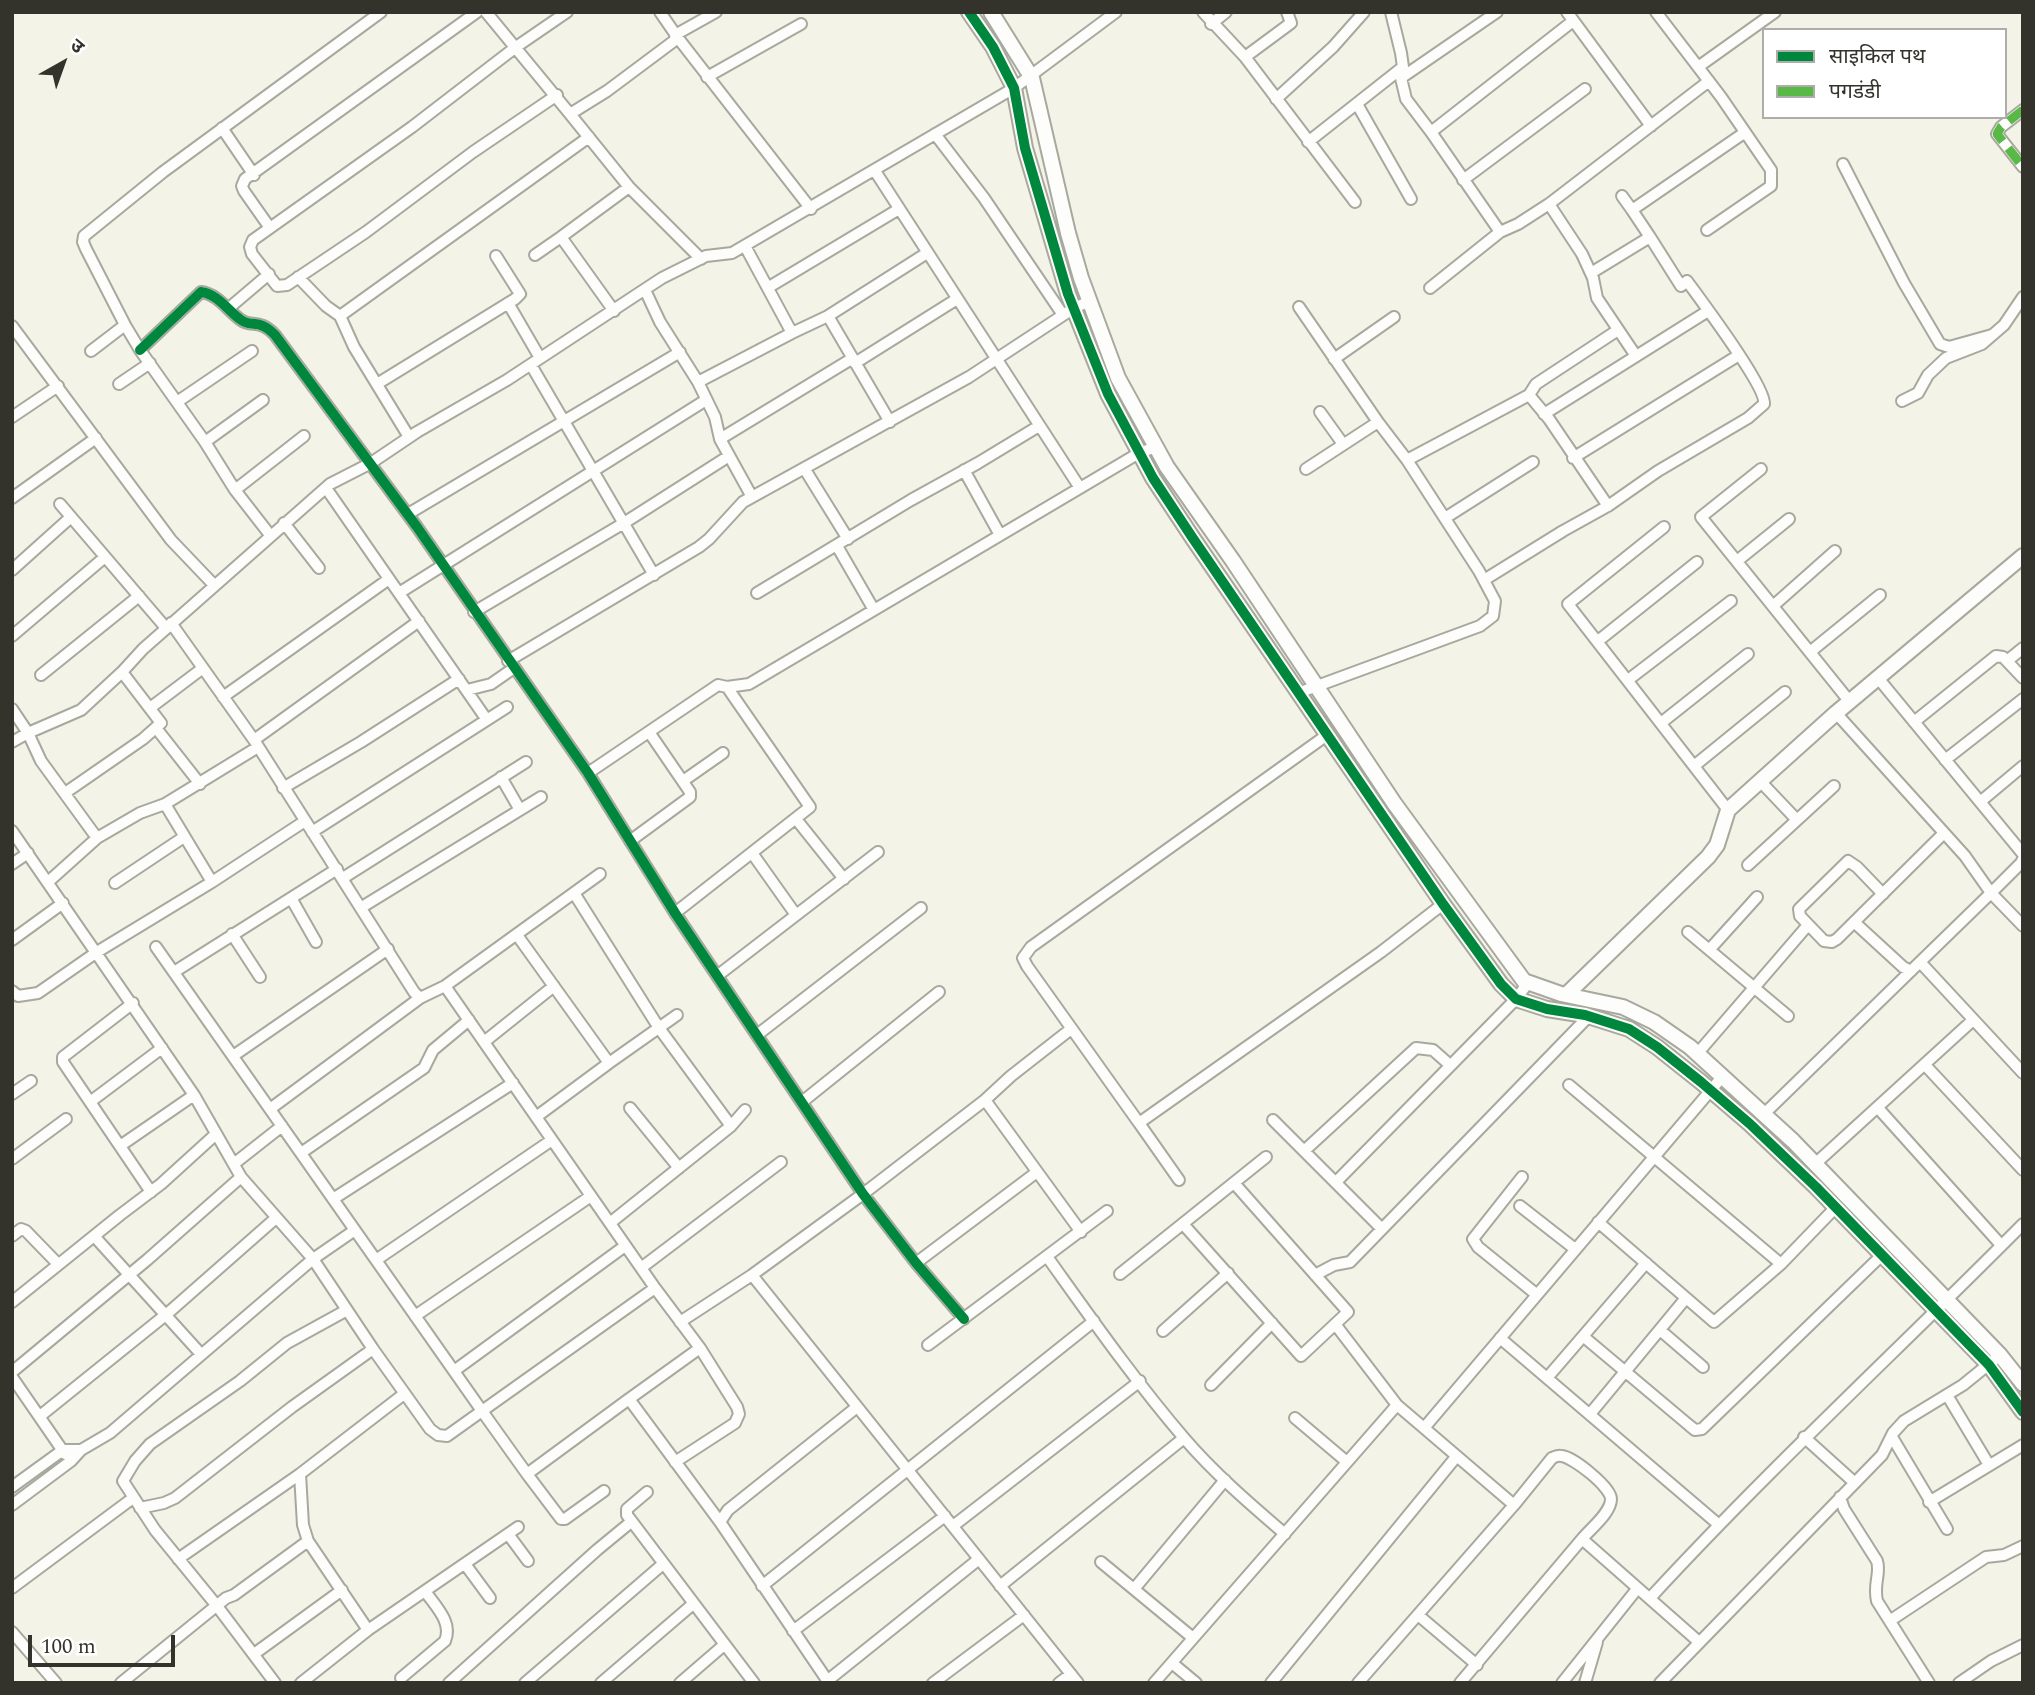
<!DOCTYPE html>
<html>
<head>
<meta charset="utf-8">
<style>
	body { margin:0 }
	#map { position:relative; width:2035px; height:1695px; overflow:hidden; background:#f3f3e7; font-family:Spectral,"Noto Sans Devanagari",serif }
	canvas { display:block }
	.frame { position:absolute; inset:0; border:14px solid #34332b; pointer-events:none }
	.legend { position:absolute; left:1762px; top:28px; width:245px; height:91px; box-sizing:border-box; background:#fff; border:2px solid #aeadaa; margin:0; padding:9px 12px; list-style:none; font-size:21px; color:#34332b }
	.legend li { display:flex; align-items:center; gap:14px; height:35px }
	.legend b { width:35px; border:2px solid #aeadaa }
	.north { position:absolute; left:28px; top:28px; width:70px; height:70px; -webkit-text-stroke:5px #fff; paint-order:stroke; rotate:40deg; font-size:19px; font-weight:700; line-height:28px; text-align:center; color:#34332b }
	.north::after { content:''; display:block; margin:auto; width:24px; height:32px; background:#34332b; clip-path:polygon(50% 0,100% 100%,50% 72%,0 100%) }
	.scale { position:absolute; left:28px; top:1635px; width:147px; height:32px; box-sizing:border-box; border:4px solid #34332b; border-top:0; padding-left:9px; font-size:21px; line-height:24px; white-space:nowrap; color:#34332b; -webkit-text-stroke:5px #fff; paint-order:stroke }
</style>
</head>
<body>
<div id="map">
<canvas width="2035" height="1695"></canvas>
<div class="frame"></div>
<ul class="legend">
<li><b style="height:9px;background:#00873e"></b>साइकिल पथ</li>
<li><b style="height:9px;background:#58b947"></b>पगडंडी</li>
</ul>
<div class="north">उ</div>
<div class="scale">100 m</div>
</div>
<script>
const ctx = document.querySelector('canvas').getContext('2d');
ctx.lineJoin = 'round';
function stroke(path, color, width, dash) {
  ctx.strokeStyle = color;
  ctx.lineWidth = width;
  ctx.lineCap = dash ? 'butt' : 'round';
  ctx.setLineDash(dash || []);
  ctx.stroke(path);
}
const minor = new Path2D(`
	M 486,12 L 570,114
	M 660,12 L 678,38
	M 1203,12 L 1245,57 L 1355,202
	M 1391,12 L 1401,53 L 1403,67 L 1401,78 L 1406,99 L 1431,132
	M 1567,12 L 1651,126
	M 1656,12 L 1721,97 L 1771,170 L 1771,186 L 1707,230
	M 1573,21 L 1431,132 L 1500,232 L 1518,224 L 1549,204 L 1582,254 L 1593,278 L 1597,298 L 1636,356
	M 1211,24 L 1226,12
	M 675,35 L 716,12
	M 1245,57 L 1291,23 L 1287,12
	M 1698,67 L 1775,12
	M 707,77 L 801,24
	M 1401,78 L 1497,12
	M 557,95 L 473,152 L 366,232 L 287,285 L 277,286 L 252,254 L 250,247 L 253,240 L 412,127 L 516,47 L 567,12
	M 1276,99 L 1333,47 L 1364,12
	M 1357,104 L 1411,199
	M 2023,110 L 2001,127 L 1997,134 L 2023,167
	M 222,128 L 254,175
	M 935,134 L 984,198 L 1063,315
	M 1308,142 L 1403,67
	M 1843,164 L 1904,283 L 1940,344 L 1949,347 L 1992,335
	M 875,171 L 1080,488
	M 1463,180 L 1585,89
	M 1622,196 L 1632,210
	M 1549,204 L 1709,81
	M 270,228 L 244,191 L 242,186 L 245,179 L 477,12
	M 535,255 L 561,237
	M 701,259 L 629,187 L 570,114 L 607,91 L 678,38 L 811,209
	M 1591,273 L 1650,237 L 1632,210 L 1744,133
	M 298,277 L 326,306 L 340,316 L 354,347 L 409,437
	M 769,287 L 899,209
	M 1430,288 L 1500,232
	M 645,290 L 660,322 L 698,382 L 715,417 L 720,439 L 752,497
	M 508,303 L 540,358
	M 1299,307 L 1378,422 L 1407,460
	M 229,308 L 269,274
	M 614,311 L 561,237 L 629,187
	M 340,316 L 589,137
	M 12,326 L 171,540 L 214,585
	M 792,333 L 828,316
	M 140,350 L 201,292 C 218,294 228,311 241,320 C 252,328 259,318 275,335 L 417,527 L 588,773 L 675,913 L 863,1194 L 916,1263 L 964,1319
	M 91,351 L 125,325
	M 1334,359 L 1394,317
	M 855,363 L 957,299
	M 531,365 L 654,575
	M 698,382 L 792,333 L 745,246
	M 119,384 L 150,363
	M 377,384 L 515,299 L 520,294 L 496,256
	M 1529,395 L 1536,384 L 1618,330
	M 1902,401 L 1918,393 L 1928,375 L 1946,358 L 1982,344 L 2004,325 L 2023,297
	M 177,402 L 252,351
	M 1320,412 L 1343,444
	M 1544,414 L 1708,311
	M 12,417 L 58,386
	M 890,422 L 828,316 L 927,253
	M 720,439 L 853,358
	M 205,442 L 263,400
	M 1573,458 L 1739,355
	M 804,468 L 848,539
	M 1306,469 L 1378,422
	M 1761,469 L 1701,517 L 1850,702
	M 964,470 L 1000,535
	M 326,488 L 487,720
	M 235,490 L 304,436
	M 12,498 L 96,438
	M 60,504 L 166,628
	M 408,514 L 680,352
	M 1445,518 L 1533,462
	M 284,523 L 319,568
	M 1664,527 L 1568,604 L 1728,810
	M 270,535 L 235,490 L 205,442 L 140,350 L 125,325 L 86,249 L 83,242 L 84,236 L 163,172 L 381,12
	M 837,546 L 874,610
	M 1737,561 L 1789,519
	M 12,570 L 71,517
	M 1484,580 L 1563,531 L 1608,506 L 1658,471 L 1748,418 L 1764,404 C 1767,388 1700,299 1687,281 L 1681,286 L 1650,237
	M 399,593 L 706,400
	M 757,593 L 911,500 L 978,463 L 1039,426
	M 1773,606 L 1835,551
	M 474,612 L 624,523 L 729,456
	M 171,623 L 254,740 L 414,992 L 420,998 L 445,986 L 600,874
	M 12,636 L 105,557
	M 1598,641 L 1697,562
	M 1810,652 L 1880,595
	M 508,661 L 699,547 L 709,539 L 743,502 L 969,377 L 1074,308 L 1090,301
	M 2007,661 L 2023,648
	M 41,675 L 139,596
	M 1878,678 L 2023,854
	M 1628,680 L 1731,601
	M 467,690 L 491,684 L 514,668
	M 1298,693 L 1480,626 L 1493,616 L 1495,601 L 1479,571 L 1407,460 L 1529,395 L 1549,419 L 1608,506
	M 223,697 L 389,579
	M 150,708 L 203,668
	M 12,709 L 28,733 L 41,761 L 97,838 L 48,882
	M 1836,713 L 1965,856 L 1991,893 L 1920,962
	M 1914,722 L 1996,656 L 2003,657 L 2023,678
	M 1661,723 L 1748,654
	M 156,728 L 200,784
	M 254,740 L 419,621
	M 12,742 L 28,733 L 81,710 L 122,672 L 143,649 L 330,484 L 371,463 L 417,432 L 507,380 L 662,278 L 706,256 L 732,253 L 1014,88 L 1116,12
	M 1945,760 L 2023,699
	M 1694,766 L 1785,692
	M 588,773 L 718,685 L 727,687 L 749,684 L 1139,453 L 1156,447
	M 501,777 L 520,810
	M 683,781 L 723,753
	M 283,788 L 361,742 L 459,679
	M 65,793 L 143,739 L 161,723 L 122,672
	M 1980,802 L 2023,766
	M 165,804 L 212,882 L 305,821
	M 796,819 L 844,879
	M 1797,820 L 1834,786
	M 12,831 L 194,1095 L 241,1177 L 313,1259 L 373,1349 L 430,1429 L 438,1435 L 447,1436 L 482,1411 L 156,947
	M 312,832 L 507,707
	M 97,838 L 140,813 L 165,804 L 258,747
	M 630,841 L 690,797 L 690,792 L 649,732
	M 752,853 L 796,915
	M 2023,859 L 2021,863 L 1991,893 L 2023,926
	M 12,864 L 28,853
	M 1748,865 L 1797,820 L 1760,781
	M 343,878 L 526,762
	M 115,883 L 184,837
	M 574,893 L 659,1028 L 731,1126
	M 1883,894 L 1857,867 L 1848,861 L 1799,909 L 1800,916 L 1824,941 L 1832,942 L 1837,939 L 1944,833
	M 291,898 L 316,942
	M 362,907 L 541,797
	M 675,913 L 810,807 L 727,687
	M 1854,922 L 1903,967 L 1911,971
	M 1688,932 L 1788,1016
	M 232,934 L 260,977
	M 517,935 L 609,1063 L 536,1117
	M 12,940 L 63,903
	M 1710,949 L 1757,897
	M 174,972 L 337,869
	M 717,976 L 878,852
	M 445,986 L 655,1288
	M 12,991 L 18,996 L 38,993 L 97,952 L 212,882
	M 133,1003 L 63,1057 L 63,1062 L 151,1192
	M 757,1035 L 921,908
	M 484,1042 L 554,986
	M 1697,1054 L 1808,925
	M 233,1056 L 388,949
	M 609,1063 L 677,1015
	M 1925,1065 L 2023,1170
	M 1569,1085 L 1781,1264
	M 12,1094 L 31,1081
	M 985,1100 L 1081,1232
	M 90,1102 L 162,1048
	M 802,1102 L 939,992
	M 630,1108 L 679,1168
	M 1878,1108 L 2001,1245
	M 270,1109 L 420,998
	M 1764,1114 L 1920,962 L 2023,1073
	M 1273,1120 L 1382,1229
	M 1139,1123 L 1027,966 L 1023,958 L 1031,947 L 1327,735
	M 120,1146 L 194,1095
	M 1304,1151 L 1416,1048 L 1433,1050 L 1450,1065
	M 301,1153 L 424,1068 L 433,1050 L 469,1020
	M 12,1159 L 66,1119
	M 235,1163 L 282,1126
	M 1815,1164 L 1973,1020
	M 1522,1177 L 1473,1239 L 1478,1247 L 1536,1294
	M 1179,1180 L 1139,1123 L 1381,952 L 1443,904
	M 1336,1182 L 1516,999 L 1528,983
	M 333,1199 L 513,1083
	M 1520,1206 L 1575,1249
	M 1598,1222 L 1714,1322 L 1781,1264 L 1836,1207
	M 610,1223 L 731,1126 L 745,1110
	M 1183,1224 L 1301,1356 L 1348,1312 L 1234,1183
	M 12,1236 L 21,1229 L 26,1231 L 58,1264
	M 94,1236 L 200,1353
	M 1048,1258 C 1091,1318 1135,1381 1184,1438 C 1214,1473 1250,1504 1285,1534
	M 376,1260 L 552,1140
	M 916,1263 L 1037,1172
	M 641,1268 L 781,1162
	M 1120,1274 L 1266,1157
	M 752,1275 L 1078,1683
	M 1315,1275 L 1334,1265 L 1350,1262 L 1589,1016
	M 12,1302 L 120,1215 L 161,1184 L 216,1134
	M 415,1316 L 591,1196
	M 680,1322 L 752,1275 L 863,1194 L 985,1100 L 1011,1076 L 1071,1029
	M 1335,1324 L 1397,1405
	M 1660,1330 L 1703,1367
	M 1163,1331 L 1228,1273
	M 1584,1337 L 1690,1426 L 1695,1430 L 1702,1429 L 1881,1256
	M 1500,1338 L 1718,1524
	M 928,1345 L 1107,1211
	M 454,1371 L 625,1246
	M 12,1372 L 147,1260 L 241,1177
	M 12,1377 L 65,1454
	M 1547,1378 L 1646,1263
	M 1211,1385 L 1272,1323
	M 1947,1395 L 1989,1465
	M 629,1399 L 700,1348
	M 1590,1414 L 1686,1298
	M 40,1416 L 168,1313 L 276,1218
	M 1295,1418 L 1347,1462
	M 1424,1428 L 1514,1505 L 1552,1458 C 1557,1456 1557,1455 1562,1456 C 1574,1458 1611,1487 1611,1499 C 1611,1513 1590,1529 1582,1539 L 1699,1642
	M 1804,1437 L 1855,1483
	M 1892,1437 L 1947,1529
	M 81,1450 L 110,1433 L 313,1259 L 355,1230
	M 300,1474 L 303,1525 L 308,1541 L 368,1630 L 301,1683
	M 527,1474 L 482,1411 L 655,1288 L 700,1348 L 737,1407 L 739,1414 L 735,1423 L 675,1462
	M 12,1487 L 63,1450 L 81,1450 L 71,1461 L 12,1505
	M 604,1491 L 565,1519 L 561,1519 L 527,1474 L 629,1399 L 720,1522
	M 647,1492 L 627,1509 L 627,1515 L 754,1683
	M 1840,1497 L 1844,1509 L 1877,1561 C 1881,1574 1873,1583 1877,1601 L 1929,1683
	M 1929,1502 L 2023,1445
	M 140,1508 L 164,1503 L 175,1498 L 292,1407 L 373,1349
	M 953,1526 L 1140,1381
	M 508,1534 L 528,1561
	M 178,1559 L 300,1474 L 404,1394
	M 1101,1562 L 1193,1638
	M 465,1564 L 490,1598
	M 762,1586 L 1094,1321
	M 1000,1586 L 1184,1438
	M 12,1588 L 133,1498
	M 1134,1589 L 1225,1480
	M 1651,1597 C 1770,1468 1899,1349 2023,1224
	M 1418,1615 L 1477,1665
	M 1891,1620 L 1986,1557 L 2004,1555 L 2023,1546
	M 368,1630 L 518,1527
	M 793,1631 L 945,1516
	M 12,1632 L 56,1683
	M 254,1654 L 342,1590
	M 1172,1663 L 1196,1683
	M 401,1678 L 445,1641 C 453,1622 435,1606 425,1591
	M 827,1681 L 979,1559
	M 121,1683 L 226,1598 L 234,1595 L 308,1541
	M 275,1683 L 217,1606 L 155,1530 L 123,1481 L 135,1461 L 150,1444 L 240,1381 L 287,1343 L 347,1310
	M 449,1683 L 597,1550 L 631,1522
	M 525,1683 L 663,1564
	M 601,1683 L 693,1604
	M 680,1683 L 724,1645
	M 829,1683 L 720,1522 L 728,1510 L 857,1407
	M 933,1683 L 1024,1615
	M 1059,1683 L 1071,1674
	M 1154,1683 L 1397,1405 L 1424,1428 L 1722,1077
	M 1271,1683 L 1456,1457
	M 1358,1683 L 1514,1505
	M 1460,1683 L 1582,1539
	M 1562,1683 L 1637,1589
	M 1585,1683 L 1597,1642
	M 1660,1683 L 1882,1455 L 1893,1433 L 1904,1421 L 1963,1385 L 2000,1355
	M 1959,1683 L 1991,1661 L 2023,1645`);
const tertiary = new Path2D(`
	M 969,12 L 993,47 L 1014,88 L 1025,148 L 1068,294 L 1108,394 L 1153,478 L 1192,537 L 1443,904 L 1501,984 L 1516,999 L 1547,1009 L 1585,1015 L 1629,1029 L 1657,1047 L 1701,1082 L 1750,1124 L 1816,1187 L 1989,1365 L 2023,1412
	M 991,12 L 1032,78 L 1068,233 L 1081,278 L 1118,378 L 1167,467 L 1233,561 L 1394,803 L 1524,981 L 1561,994 L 1623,1007 L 1654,1022 L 1690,1047 L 1793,1141 L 2000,1355 L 2023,1384
	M 1566,995 L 1708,857 L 1717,845 L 1728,810 L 1836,713 L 2023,556`);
stroke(minor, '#a8a89e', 14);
stroke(tertiary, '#a8a89e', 18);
stroke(minor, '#fdfdfb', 10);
stroke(tertiary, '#fdfdfb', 14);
stroke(new Path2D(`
	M 2023,110 L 2001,127 L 1997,134 L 2023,167`), '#58b947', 9, [18, 9]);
stroke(new Path2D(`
	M 969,12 L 993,47 L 1014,88 L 1025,148 L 1068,294 L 1108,394 L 1153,478 L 1192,537 L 1443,904 L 1501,984 L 1516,999 L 1547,1009 L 1585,1015 L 1629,1029 L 1657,1047 L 1701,1082 L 1750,1124 L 1816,1187 L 1989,1365 L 2023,1412
	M 140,350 L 201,292 C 218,294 228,311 241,320 C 252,328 259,318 275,335 L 417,527 L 588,773 L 675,913 L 863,1194 L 916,1263 L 964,1319`), '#00873e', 10);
</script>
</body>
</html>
